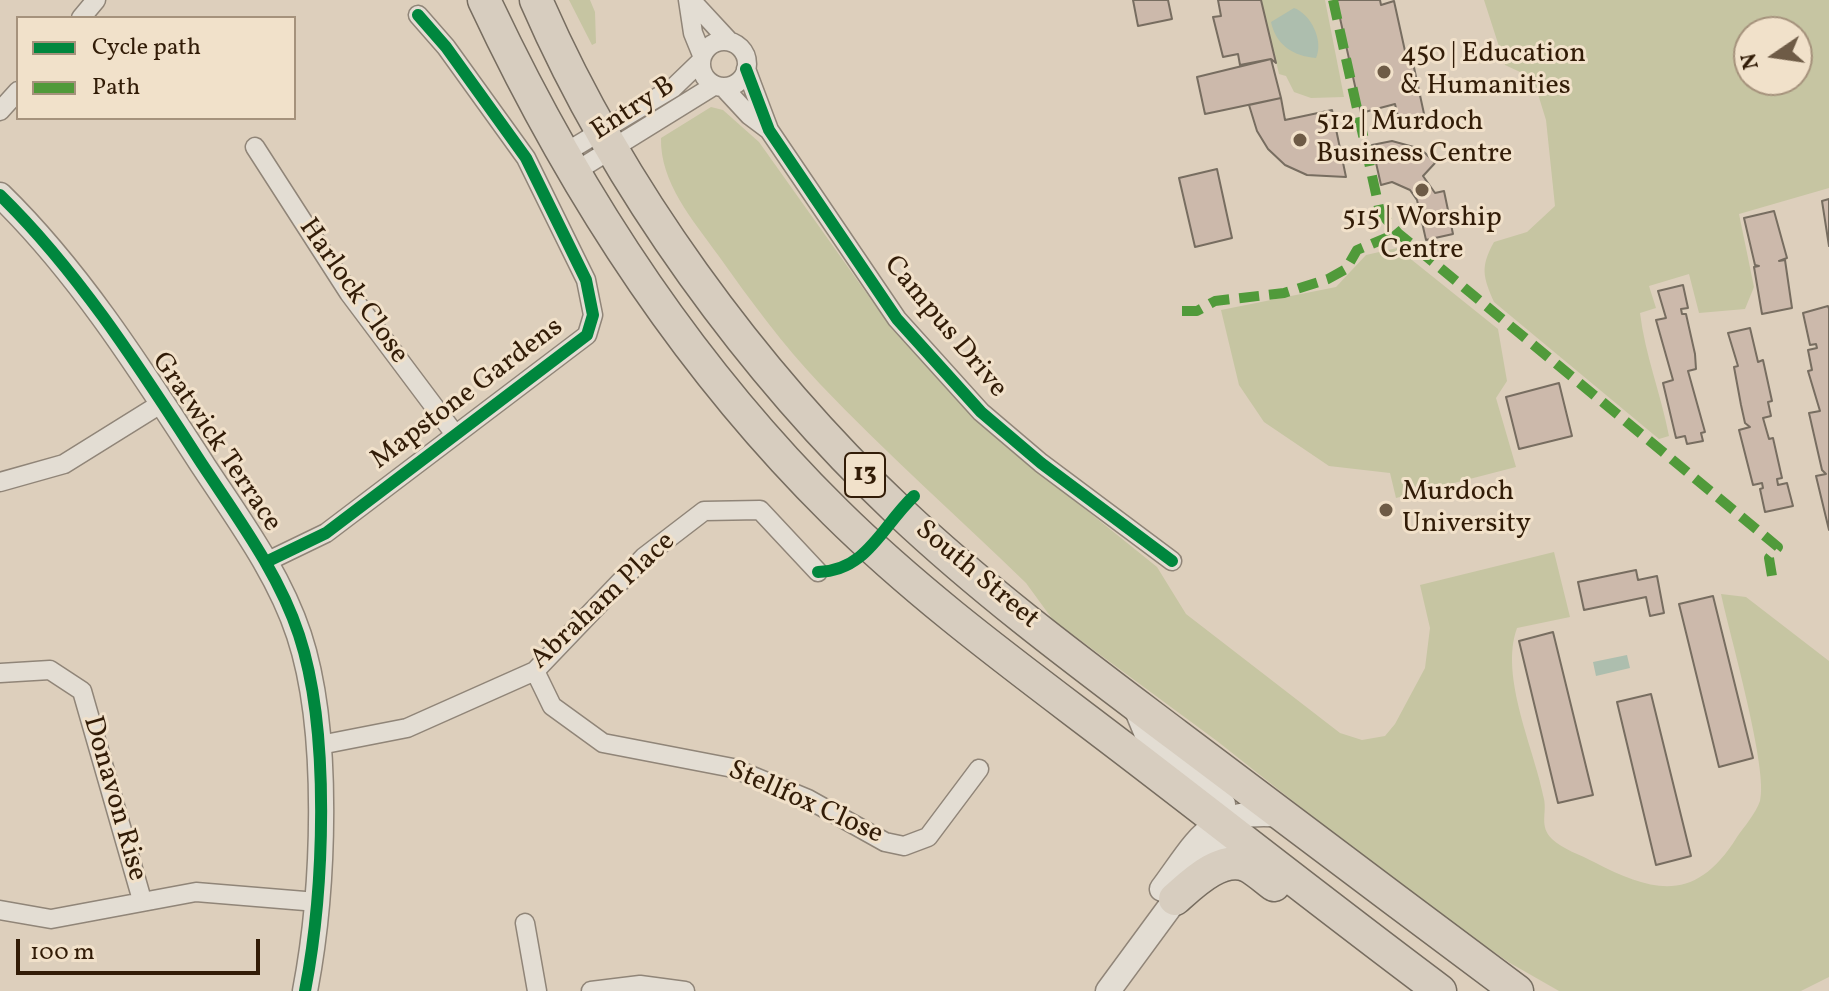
<!DOCTYPE html>
<html>
<head>
<meta charset="utf-8">
<style>
	body { margin:0 }
	#map { position:relative; width:1829px; height:991px; overflow:hidden; background:#ddcfbc; font-family:Vollkorn,serif }
	canvas { display:block }
	.legend { position:absolute; left:16px; top:16px; width:280px; height:104px; box-sizing:border-box; background:#f1e1ca; border:2px solid #a5927c; margin:0; padding:10px 14px; list-style:none; font-size:24px; color:#321c07 }
	.legend li { display:flex; align-items:center; gap:16px; height:40px }
	.legend b { width:40px; border:2px solid #a5927c }
	.north { position:absolute; left:1733px; top:16px; width:80px; height:80px; box-sizing:border-box; background:#f1e1ca; border:2px solid #a5927c; border-radius:50%; rotate:257deg; font-size:22px; font-weight:700; line-height:32px; text-align:center; color:#321c07 }
	.north::after { content:''; display:block; margin:auto; width:28px; height:36px; background:#6e5b46; clip-path:polygon(50% 0,100% 100%,50% 72%,0 100%) }
	.scale { position:absolute; left:16px; top:939px; width:244px; height:36px; box-sizing:border-box; border:4px solid #321c07; border-top:0; padding-left:10px; font-size:24px; line-height:28px; white-space:nowrap; color:#321c07; -webkit-text-stroke:6px #f1e1ca; paint-order:stroke }
</style>
</head>
<body>
<div id="map">
<canvas width="1829" height="991"></canvas>
<ul class="legend">
<li><b style="height:10px;background:#00873e"></b>Cycle path</li>
<li><b style="height:10px;background:#509a3a"></b>Path</li>
</ul>
<div class="north">N</div>
<div class="scale">100 m</div>
</div>
<script>
const ctx = document.querySelector('canvas').getContext('2d');
ctx.lineJoin = 'round';
function fillPath(path, color) {
  ctx.fillStyle = color;
  ctx.fill(path, 'evenodd');
}
function stroke(path, color, width, dash) {
  ctx.strokeStyle = color;
  ctx.lineWidth = width;
  ctx.lineCap = dash ? 'butt' : 'round';
  ctx.setLineDash(dash || []);
  ctx.stroke(path);
}
function drawText(font, color, halo, rows, align = 'center') {
  ctx.font = font + ' Vollkorn,serif';
  ctx.lineWidth = 6;
  ctx.setLineDash([]);
  ctx.textBaseline = 'middle';
  ctx.strokeStyle = halo;
  ctx.fillStyle = color;
  for (const [text, x, y, turn = 0] of rows) {
    ctx.save();
    ctx.translate(x, y);
    ctx.rotate((+turn || 0) * Math.PI / 180);
    ctx.textAlign = isNaN(turn) ? turn : align;
    if (halo) ctx.strokeText(text, 0, 0);
    ctx.fillText(text, 0, 0);
    ctx.restore();
  }
}
fillPath(new Path2D(`
	M 569,0 L 590,0 L 595,12 L 596,43 L 592,45 Z
	M 1261,0 L 1325,0 L 1344,97 L 1311,98 L 1294,92 L 1286,76 L 1279,74 Z
	M 1484,0 L 1829,0 L 1829,188 L 1739,214 L 1754,287 L 1745,309 L 1699,313 L 1689,274 L 1649,286 L 1656,308 L 1640,313 C 1645,355 1661,394 1669,436 L 1659,439 L 1494,302 C 1483,277 1480,267 1494,242 L 1527,232 L 1555,206 L 1546,120 L 1533,78 L 1505,65 ZM 1797,32 L 1797,80 L 1749,80 L 1749,32 Z
	M 711,107 L 723,110 L 759,142 L 892,329 L 976,421 L 1157,567 L 1186,614 L 1340,733 L 1362,740 L 1385,736 L 1395,724 L 1425,668 L 1430,628 L 1420,585 L 1554,552 L 1570,617 L 1517,628 C 1499,677 1535,750 1544,799 C 1547,814 1539,826 1552,839 C 1562,849 1581,855 1594,862 C 1655,894 1697,902 1737,837 C 1744,827 1756,813 1760,801 C 1769,771 1729,632 1721,594 L 1746,597 L 1829,661 L 1829,977 L 1801,991 L 1559,991 L 1510,963 L 1418,900 L 1217,741 L 1053,620 L 1026,583 C 958,517 886,453 820,384 C 783,345 750,300 718,255 C 693,220 660,183 661,138 Z
	M 1397,248 L 1498,329 L 1507,381 L 1496,398 L 1516,467 L 1396,498 L 1390,473 L 1329,466 L 1264,422 L 1239,385 L 1221,310 L 1336,287 L 1366,255 Z`), '#c6c5a2');
fillPath(new Path2D(`
	M 1294,8 C 1311,14 1324,41 1316,58 C 1293,56 1276,45 1271,22 Z
	M 1627,655 L 1630,668 L 1596,676 L 1593,662 Z`), '#adbeae');
const building = new Path2D(`
	M 1133,0 L 1168,0 L 1172,19 L 1138,26 Z
	M 1218,0 L 1261,0 L 1276,63 L 1271,59 L 1240,65 L 1238,54 L 1223,57 L 1213,17 L 1221,16 Z
	M 1336,0 L 1380,0 L 1381,5 L 1394,1 L 1405,51 L 1410,49 L 1426,123 L 1401,129 L 1395,104 L 1361,113 Z
	M 1271,59 L 1281,98 L 1205,114 L 1197,77 Z
	M 1281,98 L 1285,120 L 1332,110 L 1346,177 L 1307,175 L 1285,165 L 1268,149 L 1257,131 L 1249,105 Z
	M 1392,141 L 1421,149 L 1435,163 L 1423,176 L 1435,193 L 1444,191 L 1453,234 L 1426,240 L 1417,200 L 1410,190 L 1392,182 L 1381,185 L 1372,145 Z
	M 1217,169 L 1232,238 L 1195,247 L 1179,178 Z
	M 1829,199 L 1829,246 L 1822,201 Z
	M 1774,211 L 1787,258 L 1779,261 L 1785,260 L 1792,308 L 1762,314 L 1754,267 L 1759,266 L 1755,265 L 1744,218 Z
	M 1683,285 L 1688,308 L 1681,309 L 1682,314 L 1686,314 L 1695,354 L 1696,369 L 1688,371 L 1705,432 L 1701,433 L 1703,441 L 1687,444 L 1685,436 L 1676,438 L 1663,383 L 1673,380 L 1656,320 L 1666,318 L 1658,291 Z
	M 1828,306 L 1829,309 L 1829,530 L 1816,476 L 1826,474 L 1822,470 L 1809,413 L 1820,411 L 1808,371 L 1812,370 L 1808,350 L 1817,348 L 1816,344 L 1810,345 L 1803,313 Z
	M 1750,328 L 1758,362 L 1763,360 L 1772,401 L 1768,402 L 1771,416 L 1763,418 L 1769,439 L 1773,438 L 1782,478 L 1777,479 L 1778,485 L 1787,483 L 1793,506 L 1765,512 L 1760,489 L 1763,488 L 1762,483 L 1753,485 L 1739,430 L 1750,427 L 1745,423 L 1741,405 L 1734,367 L 1738,366 L 1728,333 Z
	M 1559,383 L 1572,436 L 1519,449 L 1506,397 Z
	M 1636,570 L 1638,580 L 1657,576 L 1664,613 L 1650,616 L 1646,597 L 1584,610 L 1578,582 Z
	M 1713,596 L 1753,758 L 1719,767 L 1679,604 Z
	M 1553,632 L 1593,795 L 1558,803 L 1519,641 Z
	M 1651,694 L 1691,856 L 1656,865 L 1617,702 Z`);
fillPath(building, '#ccb9ab');
stroke(building, '#776d60', 2);
const minor = new Path2D(`
	M 688,0 L 693,33 L 702,55
	M 691,0 L 729,41
	M 81,18 L 96,0
	M701 64a23 23 0 1 1 46 0a23 23 0 1 1-46 0Z
	M 746,69 L 769,130 L 897,319 L 981,412 L 1041,463 L 1172,561
	M 723,87 L 749,115 L 769,130
	M 0,111 L 18,91
	M 255,147 L 349,293 L 454,433
	M 563,154 L 673,88 L 701,61
	M 573,173 L 715,85
	M 0,482 L 64,464 L 162,403
	M 266,562 L 326,533 L 587,335 L 593,315 L 586,280 L 526,158 L 446,47 L 418,15
	M 535,671 L 552,706 L 603,743 L 733,768 L 808,799 L 885,842 L 904,846 L 928,837 L 979,769
	M 0,673 L 50,670 L 82,691 L 142,900
	M 320,745 L 407,728 L 535,671 L 644,557 L 704,511 L 760,510 L 818,572
	M 0,910 L 51,919 L 196,892 L 317,902
	M 525,923 L 537,991
	M 591,991 L 640,985 L 685,991`);
const tertiary = new Path2D(`
	M 0,195 C 80,273 143,373 204,467 C 239,520 279,574 299,635 C 331,732 324,892 305,991
	M 1162,889 C 1200,838 1209,808 1282,815
	M 1108,991 L 1219,840 L 1223,804 L 1198,774 L 1148,737 L 1134,703`);
const trunk = new Path2D(`
	M 484,0 C 572,188 687,366 835,512 C 924,600 1024,672 1122,747 C 1228,828 1333,911 1440,991
	M 536,0 C 617,187 753,373 900,512 C 986,593 1082,664 1176,735 C 1290,821 1403,906 1517,991
	M 1175,899 C 1192,884 1222,854 1248,866 C 1257,871 1266,879 1274,885`);
stroke(minor, '#908578', 21);
stroke(tertiary, '#908578', 27);
stroke(trunk, '#776d60', 35);
stroke(minor, '#e3ddd3', 18);
stroke(tertiary, '#e3ddd3', 24);
stroke(trunk, '#d7cdbf', 32);
stroke(new Path2D(`
	M 1333,0 L 1380,212 L 1398,233 L 1778,547 L 1769,558 L 1773,582
	M 1182,311 L 1197,311 L 1215,301 L 1284,293 L 1328,279 L 1346,269 L 1357,250 L 1398,233`), '#509a3a', 10, [20, 10]);
stroke(new Path2D(`
	M 746,69 L 769,130 L 897,319 L 981,412 L 1041,463 L 1172,561
	M 0,195 C 80,273 143,373 204,467 C 239,520 279,574 299,635 C 331,732 324,892 305,991
	M 266,562 L 326,533 L 587,335 L 593,315 L 586,280 L 526,158 L 446,47 L 418,15
	M 818,572 C 867,571 882,526 914,496`), '#00873e', 12);
for (const [x, y, r, color] of [
	[1384,72,8,"#6e5b46"],
	[1300,140,8,"#6e5b46"],
	[1422,190,8,"#6e5b46"],
	[1386,510,8,"#6e5b46"]
]) {
  const dot = new Path2D();
  dot.arc(x, y, r, 0, 2 * Math.PI);
  ctx.fillStyle = color;
  ctx.fill(dot);
  stroke(dot, '#f1e1ca', 3);
}
for (const [x, y, w] of [
	[865,475,40]
]) {
  const box = new Path2D();
  box.roundRect(x - w / 2, y - 22, w, 44, 6);
  ctx.fillStyle = '#f1e1ca';
  ctx.fill(box);
  stroke(box, '#321c07', 2);
}
drawText('bold 26px', '#321c07', null, [
	["13",865,475]
]);
drawText('28px', '#321c07', '#f1e1ca', [
	["450 | Education",1400,56],
	["& Humanities",1400,88],
	["512 | Murdoch",1316,124],
	["Business Centre",1316,156],
	["515 | Worship",1422,220,"center"],
	["Centre",1422,252,"center"],
	["Murdoch",1402,494],
	["University",1402,526]
], 'left');
drawText('28px', '#321c07', '#f1e1ca', [
	["Entry B",634,110,-33],
	["Harlock Close",352,292,55],
	["Campus Drive",944,328,50],
	["Mapstone Gardens",468,395,-37],
	["Gratwick Terrace",215,443,56],
	["South Street",976,576,40],
	["Abraham Place",604,602,-43],
	["Donavon Rise",113,799,74],
	["Stellfox Close",805,804,24]
]);
</script>
</body>
</html>
